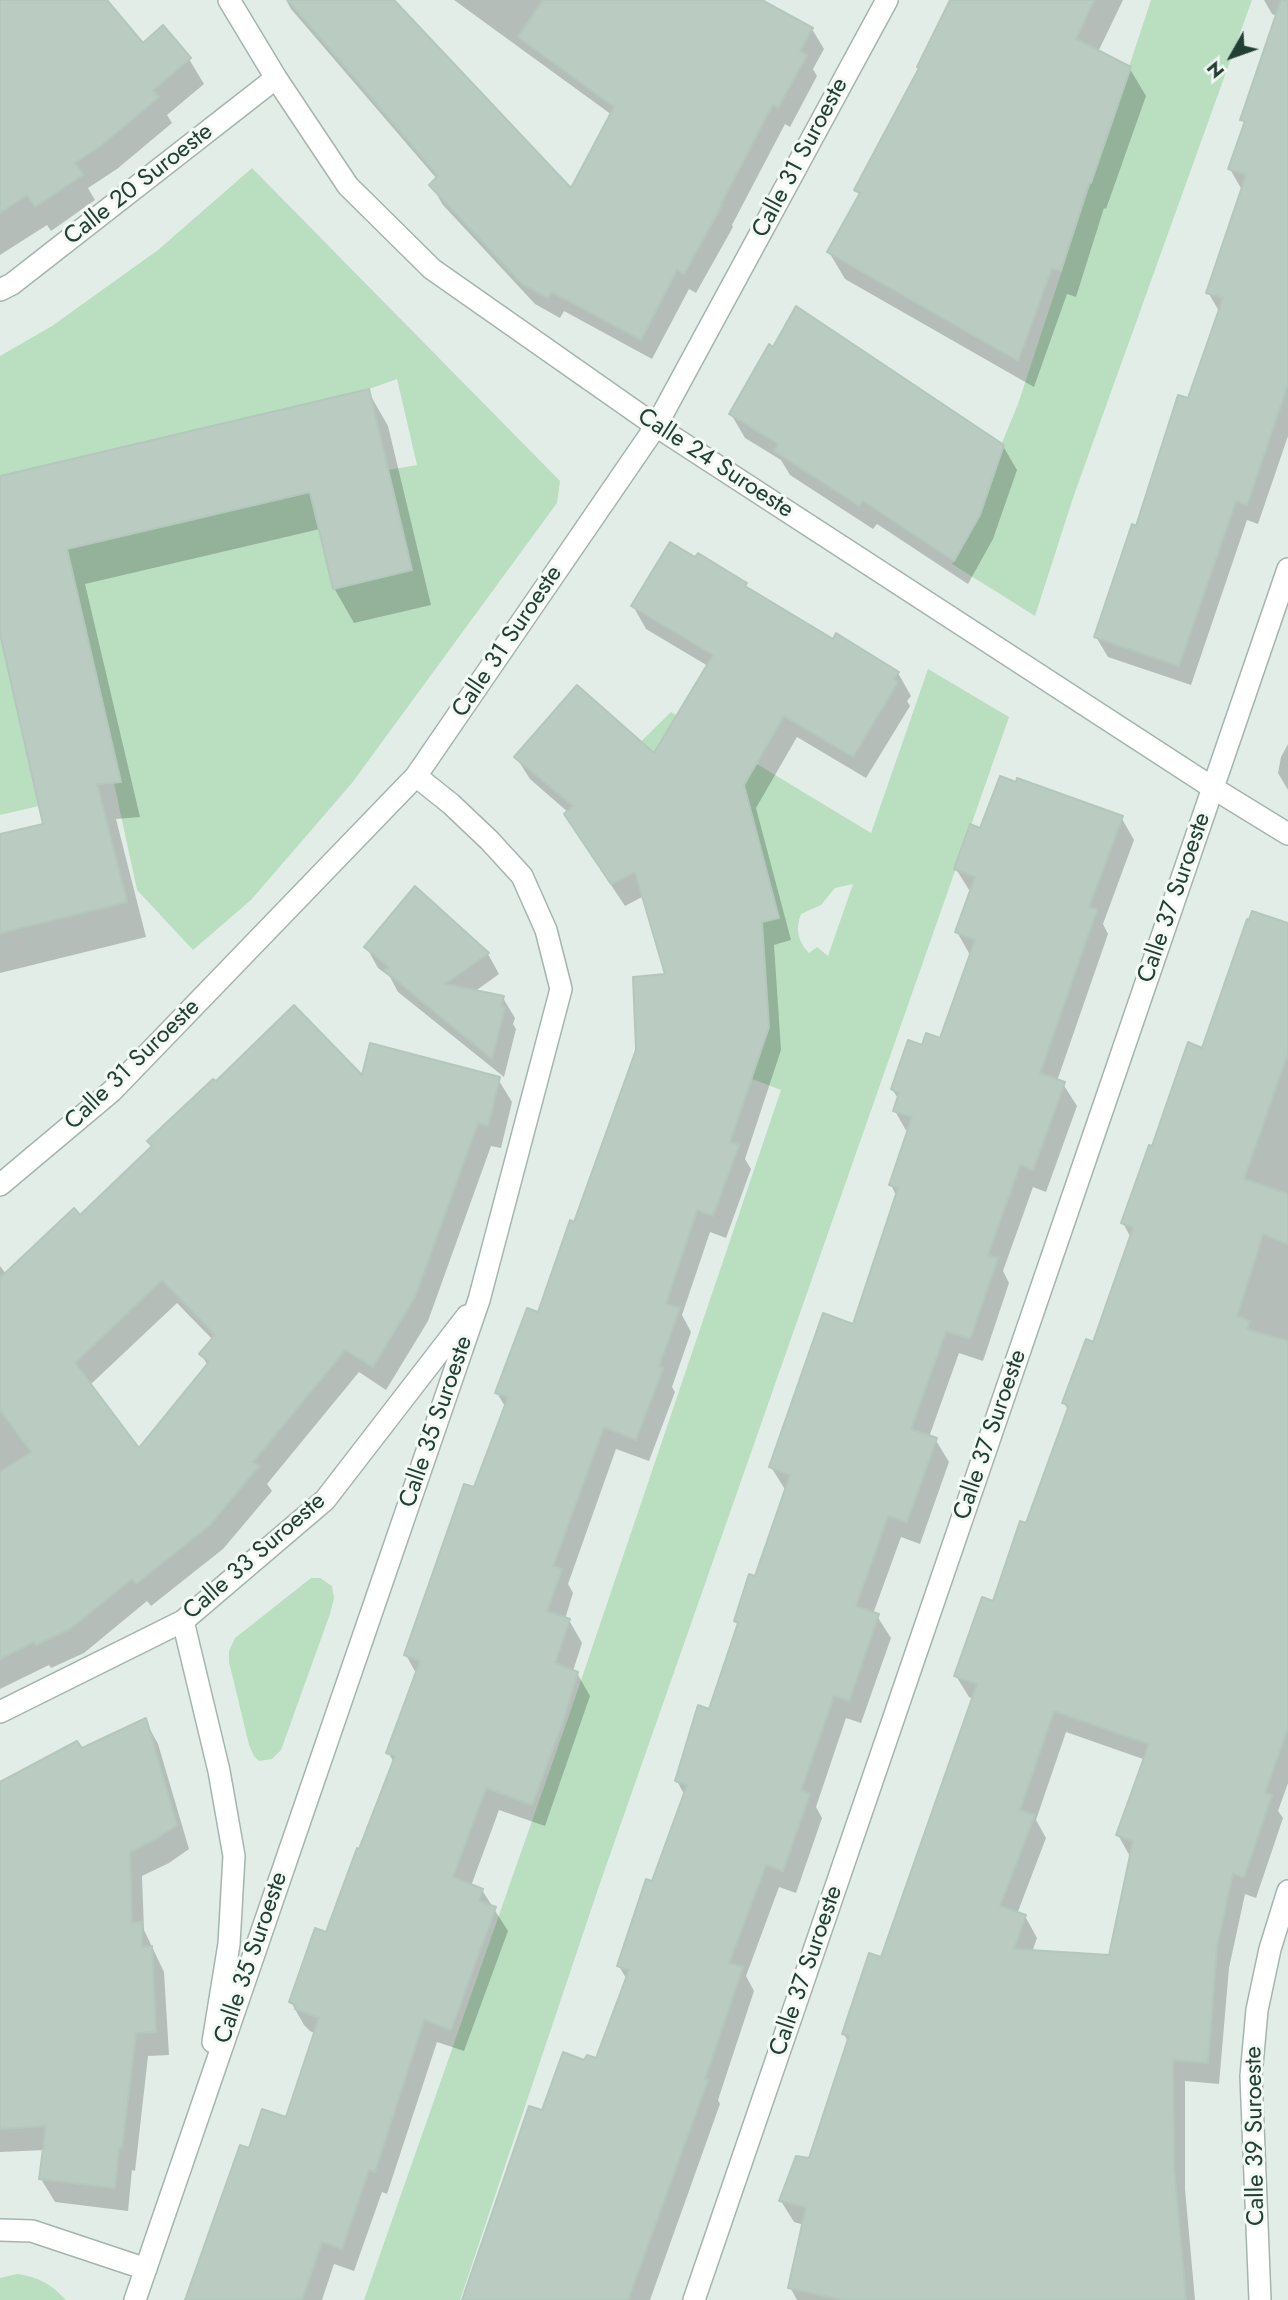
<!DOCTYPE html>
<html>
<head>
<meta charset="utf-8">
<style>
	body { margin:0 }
	#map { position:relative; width:1288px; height:2300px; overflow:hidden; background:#e2ede7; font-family:Jost,sans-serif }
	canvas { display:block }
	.north { position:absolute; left:1197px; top:21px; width:70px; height:70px; -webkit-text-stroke:5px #f3f9f5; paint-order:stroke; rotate:230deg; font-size:19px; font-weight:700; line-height:28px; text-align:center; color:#213f34 }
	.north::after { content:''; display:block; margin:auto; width:24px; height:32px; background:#213f34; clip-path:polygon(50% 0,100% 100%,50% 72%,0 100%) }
</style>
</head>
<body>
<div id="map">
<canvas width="1288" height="2300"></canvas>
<div class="north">N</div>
</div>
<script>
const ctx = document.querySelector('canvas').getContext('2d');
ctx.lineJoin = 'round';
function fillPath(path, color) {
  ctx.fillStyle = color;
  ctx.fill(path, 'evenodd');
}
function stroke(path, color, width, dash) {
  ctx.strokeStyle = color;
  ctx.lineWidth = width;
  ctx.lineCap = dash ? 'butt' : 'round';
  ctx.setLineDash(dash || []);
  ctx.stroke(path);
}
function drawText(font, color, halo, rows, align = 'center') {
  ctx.font = font + ' Jost,sans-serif';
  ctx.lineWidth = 6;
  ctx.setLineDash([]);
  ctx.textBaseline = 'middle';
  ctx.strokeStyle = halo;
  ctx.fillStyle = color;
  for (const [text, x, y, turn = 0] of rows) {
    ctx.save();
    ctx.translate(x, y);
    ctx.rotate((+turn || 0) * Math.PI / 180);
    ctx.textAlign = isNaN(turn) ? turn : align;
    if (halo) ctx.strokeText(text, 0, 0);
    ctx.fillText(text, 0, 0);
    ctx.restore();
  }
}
fillPath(new Path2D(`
	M 1151,0 L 1252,0 L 1074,495 L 1035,616 L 952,564 L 1018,404 Z
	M 252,168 L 560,481 L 557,503 L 352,783 L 251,900 L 193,950 L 137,890 L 114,783 L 121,781 L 67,549 L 309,492 L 333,588 L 412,570 L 388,470 L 417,465 L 397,379 L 369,389 L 0,476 L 0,356 L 52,326 L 158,250 Z
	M 0,634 L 39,806 L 0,815 Z
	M 928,669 L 1009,717 L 598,1889 L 460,2300 L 364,2300 L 573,1704 L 781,1090 L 752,1079 L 756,1066 L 750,1063 L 769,1025 L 765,967 L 751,960 L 738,929 L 779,917 L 751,813 L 611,771 L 671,712 L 871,833 ZM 853,884 L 828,956 L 817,947 L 809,953 C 798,942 795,929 801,914 L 821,905 L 835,888 Z
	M 311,1578 L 320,1578 L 332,1586 L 334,1598 L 330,1614 L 281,1750 L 272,1759 L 259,1761 L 254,1756 L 249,1745 L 229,1662 L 229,1651 L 235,1638 Z
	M 17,2274 C 39,2277 51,2284 66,2300 L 0,2300 L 0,2278 Z`), '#badfc0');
fillPath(new Path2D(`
	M 0,0 L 105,0 L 142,45 L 163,28 L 189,59 L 204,84 L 167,115 L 172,123 L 117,169 L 88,188 L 95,200 L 51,231 L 47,225 L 0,255 Z
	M 286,0 L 392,0 L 572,191 L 612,115 L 454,0 L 758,0 L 812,29 L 824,49 L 813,69 L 817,76 L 790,127 L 785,124 L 732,225 L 733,227 L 696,293 L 689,289 L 652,359 L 564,311 L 560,318 L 535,304 L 443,205 L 431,185 L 437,179 L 291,9 Z
	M 952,0 L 1123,0 L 1098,52 L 1130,69 L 1146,96 L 1106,209 L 1104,208 L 1076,297 L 1067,294 L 1034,387 L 845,279 L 829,252 L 860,197 L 856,190 L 920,70 Z
	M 1264,0 L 1288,0 L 1288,436 L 1258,524 L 1247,520 L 1191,685 L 1108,657 L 1096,637 L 1137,528 L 1189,401 L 1220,313 L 1208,292 L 1242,190 L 1230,169 L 1245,125 L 1242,119 L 1277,16 L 1272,14 Z
	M 368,391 L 388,426 L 431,605 L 354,623 L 334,588 L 320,529 L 85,584 L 140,817 L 116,819 L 146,937 L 0,973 L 0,836 L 45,825 L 0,626 L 0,478 Z
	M 731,414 L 1003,446 L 1017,470 L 993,539 L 968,584 L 877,524 L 873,529 L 790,475 L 781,460 L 745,438 Z
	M 745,585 L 749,591 L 834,641 L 898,673 L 911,696 L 907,701 L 910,706 L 866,778 L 797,737 L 756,808 L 791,940 L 774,945 L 781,1050 L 745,1159 L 751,1169 L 726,1238 L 710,1232 L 682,1315 L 691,1332 L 672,1387 L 675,1392 L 649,1461 L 616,1449 L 568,1584 L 573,1593 L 565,1619 L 569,1620 L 582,1643 L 573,1671 L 577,1673 L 590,1696 L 545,1826 L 499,1810 L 471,1886 L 482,1890 L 508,1931 L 464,2051 L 437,2042 L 387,2194 L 382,2192 L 354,2271 L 334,2264 L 322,2300 L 187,2300 L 250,2150 L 287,2120 L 316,2034 L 310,2031 L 304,2025 L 291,2002 L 327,1934 L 394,1762 L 388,1753 L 417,1675 L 406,1655 L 475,1490 L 506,1408 L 497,1393 L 540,1314 L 576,1224 L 667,976 L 644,896 L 625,906 L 579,837 L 566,815 L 569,813 L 530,779 L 516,757 L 654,755 L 708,666 L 646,629 L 633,606 Z
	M 1288,744 L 1288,790 L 1278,773 L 1281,757 Z
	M 1121,817 L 1134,840 L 1103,924 L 1108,934 L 1057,1081 L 1063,1084 L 1077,1106 L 1046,1192 L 1033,1187 L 1003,1271 L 1009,1283 L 983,1361 L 959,1353 L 929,1437 L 935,1439 L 949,1462 L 920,1544 L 901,1537 L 873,1614 L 877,1616 L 891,1638 L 861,1723 L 846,1718 L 816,1807 L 822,1818 L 796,1893 L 779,1887 L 746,1976 L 754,1991 L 718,2100 L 720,2104 L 650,2300 L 464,2300 L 543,2113 L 585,2062 L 597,2061 L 627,1980 L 619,1966 L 685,1796 L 677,1781 L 710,1711 L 739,1626 L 736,1621 L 756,1578 L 786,1491 L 771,1467 L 854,1326 L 897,1197 L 891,1185 L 908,1134 L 895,1111 L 899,1100 L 892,1089 L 924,1047 L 941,1040 L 970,955 L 957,932 L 971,893 L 956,869 L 981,830 Z
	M 416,888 L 488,954 L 499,974 L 474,992 L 503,998 L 515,1018 L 513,1024 L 516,1029 L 504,1077 L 398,992 L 390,977 L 378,968 L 367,948 Z
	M 1288,925 L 1288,1783 L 1278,1811 L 1283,1818 L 1256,1898 L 1245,1894 L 1229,1968 L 1219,2084 L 1185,2081 L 1185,2189 L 1195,2300 L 797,2300 L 790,2287 L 804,2225 L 794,2222 L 781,2201 L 810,2160 L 848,2042 L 844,2034 L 882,1960 L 973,1699 L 969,1697 L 956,1676 L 994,1603 L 1027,1526 L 1068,1410 L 1064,1403 L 1094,1344 L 1131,1238 L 1123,1223 L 1153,1148 L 1203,1050 ZM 1066,1732 L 1146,1760 L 1118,1835 L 1131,1858 L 1110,1957 L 1032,1952 L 1037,1938 L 1025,1916 L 1017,1914 L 1046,1838 L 1036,1820 Z
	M 363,1078 L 498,1079 L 512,1102 L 501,1148 L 491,1146 L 428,1321 L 386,1390 L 359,1372 L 267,1484 L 272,1491 L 223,1549 L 151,1606 L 147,1601 L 84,1653 L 51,1668 L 49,1665 L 0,1689 L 0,1266 L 6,1274 L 80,1218 L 153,1148 L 149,1142 L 216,1083 ZM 177,1303 L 213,1340 L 201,1354 L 208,1366 L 139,1451 L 90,1385 Z
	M 145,1720 L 158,1744 L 189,1849 L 169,1863 L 142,1876 L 144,1930 L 164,1972 L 169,2055 L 148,2056 L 135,2171 L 132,2170 L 128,2211 L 55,2202 L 41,2179 L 45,2150 L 0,2152 L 0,1784 Z`), '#0003');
const building = new Path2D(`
	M 0,0 L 107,0 L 143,43 L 163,25 L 191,58 L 153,90 L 159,97 L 103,144 L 75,163 L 83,175 L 35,207 L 27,195 L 0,213 Z
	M 288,0 L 394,0 L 571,188 L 614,107 L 518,37 L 543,0 L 762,0 L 813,28 L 800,51 L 807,55 L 778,108 L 773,104 L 721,204 L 722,205 L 684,274 L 677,270 L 641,340 L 552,292 L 548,298 L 522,284 L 429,185 L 438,176 Z
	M 950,0 L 1094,0 L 1076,39 L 1131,67 L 1091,183 L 1089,182 L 1061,271 L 1052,268 L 1018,361 L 827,252 L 860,193 L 854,190 L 919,68 L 917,67 Z
	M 1281,0 L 1288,1 L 1288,384 L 1247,505 L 1236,501 L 1179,666 L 1094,637 L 1132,524 L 1136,526 L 1178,395 L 1188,398 L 1223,298 L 1206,293 L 1246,175 L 1228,169 L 1245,121 L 1240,120 Z
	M 796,306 L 1004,445 L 980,515 L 954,561 L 863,501 L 859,506 L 774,451 L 778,444 L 729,414 L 769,344 L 773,347 Z
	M 369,389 L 412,570 L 333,589 L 310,492 L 67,549 L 121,782 L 97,784 L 127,902 L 0,933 L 0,834 L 43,824 L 0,634 L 0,476 Z
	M 670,542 L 695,557 L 698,553 L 747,583 L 745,586 L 833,639 L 836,633 L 899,672 L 894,679 L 898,682 L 853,757 L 784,716 L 744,785 L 779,918 L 762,922 L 769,1027 L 730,1142 L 739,1145 L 713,1216 L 697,1210 L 666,1304 L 680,1308 L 659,1366 L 663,1368 L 636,1440 L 604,1427 L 553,1566 L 562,1569 L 547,1611 L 570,1619 L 555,1663 L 578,1672 L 562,1725 L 532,1805 L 486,1788 L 453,1877 L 483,1889 L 479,1901 L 496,1907 L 451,2030 L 424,2020 L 375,2172 L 369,2170 L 342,2249 L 322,2242 L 302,2300 L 185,2300 L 240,2145 L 249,2148 L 262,2109 L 286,2117 L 319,2018 L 295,2009 L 296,2005 L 289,2002 L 315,1928 L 326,1932 L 357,1848 L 359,1849 L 395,1756 L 386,1753 L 420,1661 L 404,1655 L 464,1484 L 474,1487 L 508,1397 L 495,1393 L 527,1308 L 538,1312 L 570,1220 L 574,1222 L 636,1050 L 633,977 L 665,974 L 635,872 L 611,884 L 564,814 L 573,806 L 514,757 L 577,685 L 654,753 L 713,655 L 631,606 Z
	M 1000,776 L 1016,782 L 1017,778 L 1123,816 L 1089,907 L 1097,910 L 1040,1073 L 1065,1082 L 1033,1170 L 1020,1165 L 988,1255 L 998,1258 L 970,1339 L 946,1331 L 911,1429 L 937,1438 L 907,1522 L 888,1516 L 856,1606 L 879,1614 L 849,1701 L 834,1696 L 801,1790 L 810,1794 L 783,1871 L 766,1865 L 729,1963 L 743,1967 L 705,2079 L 708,2080 L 628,2300 L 462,2300 L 529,2106 L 542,2110 L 563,2052 L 584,2060 L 587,2055 L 596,2058 L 629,1970 L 617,1966 L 646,1879 L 652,1881 L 687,1785 L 675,1781 L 698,1705 L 709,1709 L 738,1623 L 734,1621 L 749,1574 L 755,1576 L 790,1475 L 769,1467 L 823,1313 L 853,1324 L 898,1188 L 889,1185 L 912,1117 L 893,1111 L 899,1093 L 891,1089 L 908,1040 L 922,1045 L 926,1033 L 940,1038 L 975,940 L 955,932 L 975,877 L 954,869 L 970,824 L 980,828 Z
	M 415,886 L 489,953 L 445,984 L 504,996 L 501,1006 L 505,1007 L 492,1059 L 385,971 L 389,967 L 364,947 Z
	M 1252,911 L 1288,923 L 1288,1053 L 1244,1179 L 1288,1194 L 1288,1244 L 1263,1234 L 1237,1316 L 1250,1321 L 1247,1329 L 1288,1341 L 1288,1728 L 1265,1793 L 1272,1795 L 1244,1877 L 1233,1874 L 1217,1946 L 1208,2063 L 1173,2060 L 1174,2166 L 1186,2300 L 842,2300 L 788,2288 L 806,2207 L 779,2201 L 796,2156 L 809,2158 L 849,2036 L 842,2034 L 869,1953 L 881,1957 L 977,1684 L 954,1676 L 982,1597 L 993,1601 L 1020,1521 L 1026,1523 L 1069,1405 L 1062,1403 L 1086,1339 L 1093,1342 L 1133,1228 L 1121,1223 L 1149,1145 L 1152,1146 L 1188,1042 L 1202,1048 L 1247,919 L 1249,920 ZM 1054,1711 L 1149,1744 L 1116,1835 L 1133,1841 L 1109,1955 L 1014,1949 L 1026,1915 L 1000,1906 L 1035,1815 L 1020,1810 Z
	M 294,1005 L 362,1075 L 370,1043 L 500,1077 L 488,1126 L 478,1123 L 415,1297 L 373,1367 L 345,1350 L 253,1462 L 259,1466 L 210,1525 L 136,1584 L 132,1579 L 70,1629 L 36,1645 L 34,1642 L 0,1659 L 0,1472 L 31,1452 L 0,1410 L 0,1278 L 74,1208 L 80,1215 L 152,1146 L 147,1141 L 213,1079 L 216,1081 ZM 162,1280 L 215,1335 L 199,1354 L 209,1362 L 139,1448 L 75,1363 Z
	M 146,1718 L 177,1825 L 156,1839 L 130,1852 L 132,1923 L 142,1922 L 142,1947 L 152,1946 L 156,2032 L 136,2033 L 122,2148 L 119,2148 L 115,2188 L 39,2179 L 46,2126 L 0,2129 L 0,1782 L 77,1741 L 82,1748 Z`);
fillPath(building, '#bacbc2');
stroke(building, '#b4c7bd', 2);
const street = new Path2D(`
	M 229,0 L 276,78 L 348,186 L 432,269 L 656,426 L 1213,788 L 1288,834
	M 0,290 L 12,284 L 276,78
	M 0,1185 L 112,1091 L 416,776 L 656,426 L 887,0
	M 183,1621 L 219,1771 L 234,1856 L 229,1944 L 213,2042
	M 0,1712 L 183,1621 L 325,1500 L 467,1316
	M 0,2230 L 32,2231 L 146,2269
	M 135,2300 L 479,1300 L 561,989 L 546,930 L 522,876 L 489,840 L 451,804 L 416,776
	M 694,2300 L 1288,569
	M 1260,2300 L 1251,2076 L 1257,2010 L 1270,1949 L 1288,1891`);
stroke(street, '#a4b5ae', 24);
stroke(street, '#fff', 21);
drawText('24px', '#213f34', '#f3f9f5', [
	["Calle 31 Suroeste",801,158,-62],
	["Calle 20 Suroeste",139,185,-38],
	["Calle 24 Suroeste",715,464,33],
	["Calle 31 Suroeste",508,642,-56],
	["Calle 37 Suroeste",1175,898,-71],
	["Calle 31 Suroeste",133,1065,-44],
	["Calle 35 Suroeste",437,1422,-71],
	["Calle 37 Suroeste",991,1435,-71],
	["Calle 33 Suroeste",255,1557,-41],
	["Calle 35 Suroeste",252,1958,-71],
	["Calle 37 Suroeste",807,1971,-71],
	["Calle 39 Suroeste",1256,2136,-91]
]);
</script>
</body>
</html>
